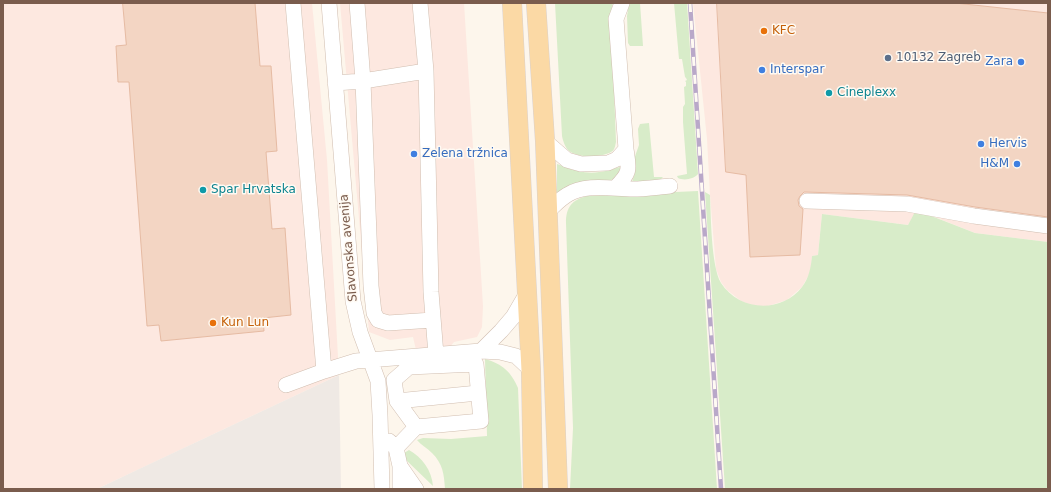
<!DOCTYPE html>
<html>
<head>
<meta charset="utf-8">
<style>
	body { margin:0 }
	#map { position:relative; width:1051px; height:492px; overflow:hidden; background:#fdf6ec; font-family:"DejaVu Sans",sans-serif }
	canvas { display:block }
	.frame { position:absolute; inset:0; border:4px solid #7a5c4d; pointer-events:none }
</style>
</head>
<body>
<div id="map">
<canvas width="1051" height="492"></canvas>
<div class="frame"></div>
</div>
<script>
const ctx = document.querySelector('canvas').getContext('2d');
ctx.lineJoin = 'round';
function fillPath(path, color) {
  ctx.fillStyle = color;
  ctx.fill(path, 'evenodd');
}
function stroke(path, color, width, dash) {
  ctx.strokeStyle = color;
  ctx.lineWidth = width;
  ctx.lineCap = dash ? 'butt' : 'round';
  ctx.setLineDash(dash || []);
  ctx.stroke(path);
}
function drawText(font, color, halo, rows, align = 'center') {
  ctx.font = font + ' "DejaVu Sans",sans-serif';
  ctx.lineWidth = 3;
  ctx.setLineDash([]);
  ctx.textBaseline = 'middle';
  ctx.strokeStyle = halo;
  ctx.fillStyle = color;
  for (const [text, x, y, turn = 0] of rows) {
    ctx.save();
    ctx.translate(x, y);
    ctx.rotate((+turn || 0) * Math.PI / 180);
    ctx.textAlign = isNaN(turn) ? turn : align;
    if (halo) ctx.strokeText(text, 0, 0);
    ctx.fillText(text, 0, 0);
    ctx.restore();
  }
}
fillPath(new Path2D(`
	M 3,3 L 312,3 L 327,160 L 339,375 L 97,489 L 3,489 Z
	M 340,3 L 464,3 L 483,306 L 482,327 L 477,337 L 454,342 L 449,348 L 416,350 L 413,337 L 390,340 L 369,332 Z
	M 693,3 L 1048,3 L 1048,242 L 975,233 L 917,210 L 908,225 L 822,214 L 818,255 L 812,256 L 811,271 L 802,287 L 787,300 L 768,306 L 754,306 L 741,301 L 727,290 L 721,282 L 716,269 L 710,195 L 707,139 Z`), '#fde8e0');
fillPath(new Path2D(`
	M 339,375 L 341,489 L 97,489 L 137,470 Z`), '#efe9e4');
fillPath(new Path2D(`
	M 555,3 L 613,3 L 611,11 L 616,142 C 615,146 615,150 611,152 C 601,158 576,158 568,150 C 565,147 563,141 562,136 Z
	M 629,3 L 640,3 L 643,46 L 630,46 L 628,43 L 627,16 Z
	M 674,3 L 687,3 L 698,174 C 694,179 684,181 678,178 L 677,176 L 687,174 L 683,122 L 683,107 L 685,104 L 684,87 L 686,86 L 686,82 L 685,81 L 687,80 L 686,78 L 685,77 L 682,59 L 679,59 Z
	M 649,123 L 654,177 L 663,177 L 659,181 L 632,182 L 635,173 L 634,159 L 639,145 L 638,129 L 640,124 Z
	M 557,164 C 564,166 571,170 578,171 C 595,175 607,171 623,166 L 616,178 L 611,180 L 581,182 L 572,184 L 559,193 L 557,193 Z
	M 698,191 L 717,489 L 570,489 L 573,428 L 566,223 C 566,207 572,200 587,196 Z
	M 705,192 L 710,195 C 711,216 711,266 721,283 C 739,311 781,314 802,287 C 809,278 811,267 812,256 L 818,255 L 822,214 L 908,225 L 916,210 L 975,233 L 1048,242 L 1048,489 L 725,489 Z
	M 485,359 C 503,364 511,372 518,388 L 522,489 L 445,489 C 444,474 443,464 432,453 C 427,448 421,445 417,440 L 423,438 L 451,439 L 487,436 Z
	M 409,450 C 422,457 432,471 433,486 L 405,459 L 404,453 Z`), '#d8ecc9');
const building = new Path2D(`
	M 123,3 L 255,3 L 260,66 L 271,66 L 277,151 L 266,152 L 272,229 L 285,228 L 291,315 L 263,318 L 264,331 L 161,341 L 159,325 L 147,326 L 129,82 L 118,82 L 116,46 L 126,45 Z
	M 717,3 L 955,3 L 1048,13 L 1048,217 L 975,207 L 907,195 L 804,192 L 800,196 L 798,200 L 799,206 L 803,209 L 800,255 L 750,257 L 746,175 L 726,172 Z`);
fillPath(building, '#f3d5c3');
stroke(building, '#e6bba3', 1);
const minor = new Path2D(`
	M 293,3 L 324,371
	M 329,3 L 353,301 L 360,332 L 378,381 L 380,415 L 382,489
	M 357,3 L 363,81 L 371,286 L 374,313 L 378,320 L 388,323 L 433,320
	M 420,3 L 426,71 L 431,292 L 436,355
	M 335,83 L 363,81 L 426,71
	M 545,141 L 567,160 L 581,164 L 608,163 L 617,159 L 626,149
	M 616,187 C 631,172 629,169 626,149 L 616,19 L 622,3
	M 807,201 L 907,204 L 974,216 L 1048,226
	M 548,211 C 554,206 560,199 567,195 C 586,183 612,189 633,189 C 645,189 658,187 670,186
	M 481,351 L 501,331 L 513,317 L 527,293
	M 286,385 L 324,371 L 356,361 L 481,351 L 500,352 L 516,356 L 531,370
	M 397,401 L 478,393
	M 389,441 L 396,448 L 400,466 L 416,489
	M 396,448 L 416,427 L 481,421 L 476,364 L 409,367 L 394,380 L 397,401 L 416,427
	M 400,466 L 400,489`);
const major = new Path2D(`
	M 512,3 L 531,370 L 533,489
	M 536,3 L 545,141 L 558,489`);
stroke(minor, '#d1beb0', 16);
stroke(major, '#dad1cd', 20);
stroke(minor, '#fff', 15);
stroke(major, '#fbd9a5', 19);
const rail = new Path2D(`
	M 690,3 L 721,489`);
stroke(rail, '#b9a8c9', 4.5);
stroke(rail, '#fffaf3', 3, [9]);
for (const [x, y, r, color] of [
	[764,31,4,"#e8710a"],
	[888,58,4,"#5c6f8a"],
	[1021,62,4,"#3f7fe0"],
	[762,70,4,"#3f7fe0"],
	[829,93,4,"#0f9aa8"],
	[981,144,4,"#3f7fe0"],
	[414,154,4,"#3f7fe0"],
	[1017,164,4,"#3f7fe0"],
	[203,190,4,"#0f9aa8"],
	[213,323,4,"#e8710a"]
]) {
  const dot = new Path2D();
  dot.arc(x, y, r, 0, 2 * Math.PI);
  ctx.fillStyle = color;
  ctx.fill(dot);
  stroke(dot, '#fffaf3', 1.5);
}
drawText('12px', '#c56008', '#fffaf3', [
	["KFC",772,31],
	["Kun Lun",221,323]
], 'left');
drawText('12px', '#4e5e75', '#fffaf3', [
	["10132 Zagreb",896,58]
], 'left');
drawText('12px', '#366cbe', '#fffaf3', [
	["Zara",1013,62,"right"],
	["Interspar",770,70],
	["Hervis",989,144],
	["Zelena tržnica",422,154],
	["H&M",1009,164,"right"]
], 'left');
drawText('12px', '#0d838f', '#fffaf3', [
	["Cineplexx",837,93],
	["Spar Hrvatska",211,190]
], 'left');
drawText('12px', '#7a5c4d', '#fffaf3', [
	["Slavonska avenija",349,248,-95]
]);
</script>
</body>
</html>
